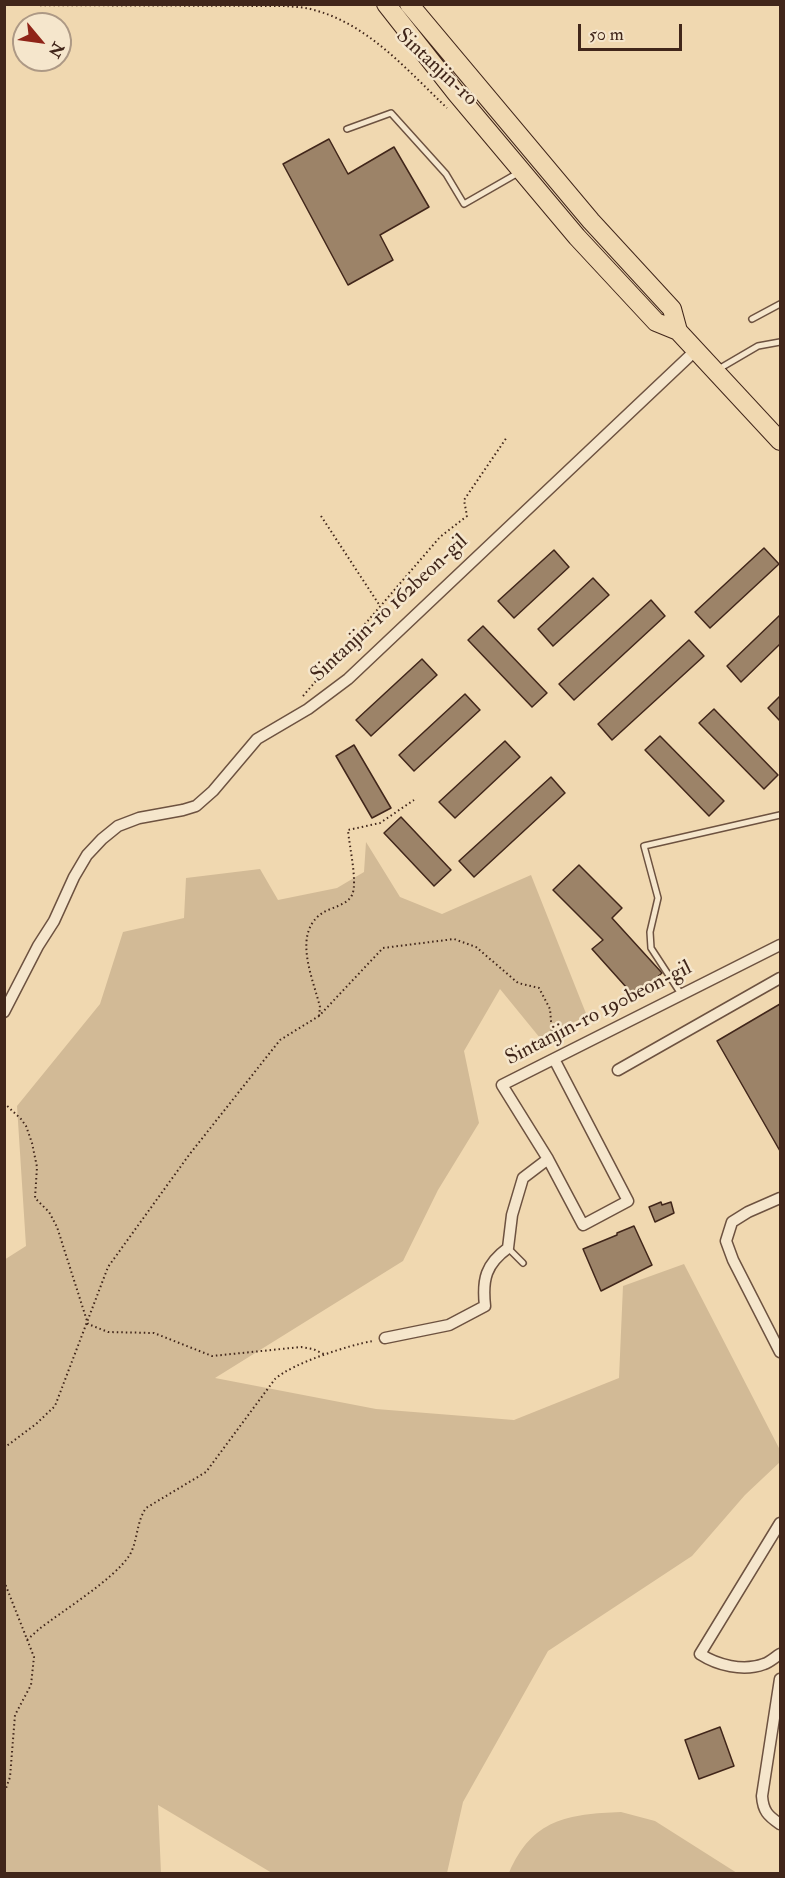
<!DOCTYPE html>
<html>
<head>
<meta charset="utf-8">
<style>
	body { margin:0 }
	#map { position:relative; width:785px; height:1878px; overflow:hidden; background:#f0d8b0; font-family:"IM FELL Double Pica",serif }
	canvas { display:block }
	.frame { position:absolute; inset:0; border:6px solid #41261a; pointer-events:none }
	.north { position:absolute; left:12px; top:12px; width:60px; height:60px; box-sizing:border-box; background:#f5e6cc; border:2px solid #ad9985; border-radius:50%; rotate:119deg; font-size:16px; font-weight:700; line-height:24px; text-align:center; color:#41261a }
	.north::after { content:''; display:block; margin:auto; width:21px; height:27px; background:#8f2418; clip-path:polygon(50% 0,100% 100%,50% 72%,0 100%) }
	.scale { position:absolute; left:578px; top:24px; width:104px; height:27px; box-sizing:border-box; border:3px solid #41261a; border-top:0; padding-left:8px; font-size:18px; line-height:21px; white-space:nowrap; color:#41261a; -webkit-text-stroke:4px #f5e6cc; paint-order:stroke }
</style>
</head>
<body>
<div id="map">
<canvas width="785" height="1878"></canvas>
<div class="frame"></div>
<div class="north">N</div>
<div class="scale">50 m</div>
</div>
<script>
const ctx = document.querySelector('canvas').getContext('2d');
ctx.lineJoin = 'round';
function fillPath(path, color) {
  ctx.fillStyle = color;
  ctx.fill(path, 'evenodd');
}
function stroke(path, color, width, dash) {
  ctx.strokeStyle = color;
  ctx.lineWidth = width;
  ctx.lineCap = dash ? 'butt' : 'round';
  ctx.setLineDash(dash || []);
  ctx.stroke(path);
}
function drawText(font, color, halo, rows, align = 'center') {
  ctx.font = font + ' "IM FELL Double Pica",serif';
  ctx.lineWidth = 5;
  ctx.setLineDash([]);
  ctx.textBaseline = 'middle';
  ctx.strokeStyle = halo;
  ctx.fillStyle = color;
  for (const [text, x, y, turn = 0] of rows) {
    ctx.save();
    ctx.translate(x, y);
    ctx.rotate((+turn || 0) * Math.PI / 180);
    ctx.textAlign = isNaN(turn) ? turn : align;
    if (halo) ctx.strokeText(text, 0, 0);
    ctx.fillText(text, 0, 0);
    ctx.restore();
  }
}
fillPath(new Path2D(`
	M 366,842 L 400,897 L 442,914 L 531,875 L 587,1016 L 540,1038 L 500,989 L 464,1051 L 479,1123 L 438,1190 L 403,1261 L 215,1378 L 376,1409 L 514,1420 L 619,1378 L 623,1286 L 684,1264 L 780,1450 L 780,1462 L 745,1495 L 692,1556 L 548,1651 L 463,1802 L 447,1873 L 272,1873 L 158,1805 L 161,1873 L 5,1873 L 4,1260 L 26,1246 L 17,1106 L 100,1004 L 123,932 L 184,918 L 186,878 L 260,869 L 278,900 L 337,888 L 364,872 Z
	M 621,1812 L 655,1821 L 737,1873 L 509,1873 C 532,1819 568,1814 621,1812 Z`), '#d2ba96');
const building = new Path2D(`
	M 329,139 L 348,174 L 394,147 L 429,207 L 380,235 L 393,260 L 348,285 L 283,164 Z
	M 764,548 L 779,564 L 710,628 L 695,612 Z
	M 554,550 L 569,567 L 514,618 L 498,601 Z
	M 593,578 L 609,595 L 553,646 L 538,629 Z
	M 651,600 L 665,616 L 574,700 L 559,684 Z
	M 780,615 L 780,644 L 741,682 L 727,666 Z
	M 483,626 L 547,693 L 532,707 L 468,640 Z
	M 689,640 L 704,656 L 612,740 L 598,724 Z
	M 422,659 L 437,675 L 371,736 L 356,720 Z
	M 465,694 L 480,710 L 414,771 L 399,755 Z
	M 780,696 L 780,721 L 768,708 Z
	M 714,709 L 778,775 L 764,789 L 699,723 Z
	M 660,736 L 724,801 L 709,816 L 645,750 Z
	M 505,741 L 520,757 L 455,818 L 439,802 Z
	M 354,745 L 391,808 L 372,818 L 336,756 Z
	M 551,777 L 565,793 L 474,877 L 459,861 Z
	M 401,817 L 451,870 L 434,886 L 384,833 Z
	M 579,865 L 622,908 L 612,918 L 662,973 L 635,997 L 592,949 L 603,940 L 553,890 Z
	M 780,1004 L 780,1151 L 717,1041 Z
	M 661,1202 L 662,1205 L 671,1202 L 674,1213 L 655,1222 L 649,1207 Z
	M 634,1226 L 652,1265 L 601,1291 L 583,1249 L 617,1235 L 617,1233 Z
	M 720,1727 L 734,1766 L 699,1779 L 685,1740 Z`);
fillPath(building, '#9c8368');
stroke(building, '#41261a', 1.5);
const service = new Path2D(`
	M 347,129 L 391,113 L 446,174 L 464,204 L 518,173
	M 752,319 L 780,304
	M 717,370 L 758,346 L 780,342
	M 681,994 L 651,948 L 650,932 L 658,898 L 644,846 L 780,815
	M 508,1248 L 523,1263`);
const minor = new Path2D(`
	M 4,1012 L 38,946 L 54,921 L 74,877 L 87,855 L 102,839 L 118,826 L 139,818 L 183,810 L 196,806 L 213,791 L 257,739 L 308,709 L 348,679 L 696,350
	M 618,1070 L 780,978
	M 548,1159 L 583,1225 L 628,1201 L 554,1059
	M 780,1198 L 748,1212 L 732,1222 L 726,1241 L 733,1260 L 780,1352
	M 385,1338 L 449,1325 L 485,1306 C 482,1279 486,1264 508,1248 L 512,1215 L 523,1178 L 548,1159 L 502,1085 L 780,945
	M 780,1523 L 700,1654 C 717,1665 743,1672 764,1664 C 770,1662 775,1657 780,1654
	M 780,1679 L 762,1796 C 763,1811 768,1816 780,1824`);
const primary = new Path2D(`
	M 386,4 L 456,93 L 577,237 L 656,322 L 678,331 L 780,441
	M 409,4 L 591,221 L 672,309 L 678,331`);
stroke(service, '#6d5240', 8);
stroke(minor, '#6d5240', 13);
stroke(primary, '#41261a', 20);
stroke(new Path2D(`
	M 4,5 L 286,6 C 295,7 305,7 314,10 C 368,24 408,71 447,108
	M 321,516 L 380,606
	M 303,696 L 440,537 L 467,516 L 464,500 L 507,437
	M 319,1016 L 320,1007 C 313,978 291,932 324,912 C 333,907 347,905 352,895 C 358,883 349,845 348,830 L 380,823 L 414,800
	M 4,1103 L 21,1119 L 26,1126 L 32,1143 L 37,1167 L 35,1198 L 49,1212 L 57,1227 L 88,1324 L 108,1332 L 154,1333 L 212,1356 L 301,1347 L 313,1349 L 326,1355
	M 4,1448 L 36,1424 L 55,1406 L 108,1267 L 189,1155 L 280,1040 L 319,1016 L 383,948 L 454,939 L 476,947 L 518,983 L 539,988 L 550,1009 L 553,1045
	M 4,1581 L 34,1657 L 31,1685 L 15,1715 L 10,1777 L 4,1794
	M 27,1640 L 38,1630 C 62,1611 113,1580 129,1556 C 138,1542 136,1522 146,1508 L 206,1472 L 275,1379 C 293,1363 349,1345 373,1341`), '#41261a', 2, [1.5, 3]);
stroke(service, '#f5e6cc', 5);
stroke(minor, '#f5e6cc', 10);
stroke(primary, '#f0d8b0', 18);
drawText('21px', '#41261a', '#f5e6cc', [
	["Sintanjin-ro",436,68,43],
	["Sintanjin-ro 162beon-gil",390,609,-43],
	["Sintanjin-ro 190beon-gil",599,1014,-27]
]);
</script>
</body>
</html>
